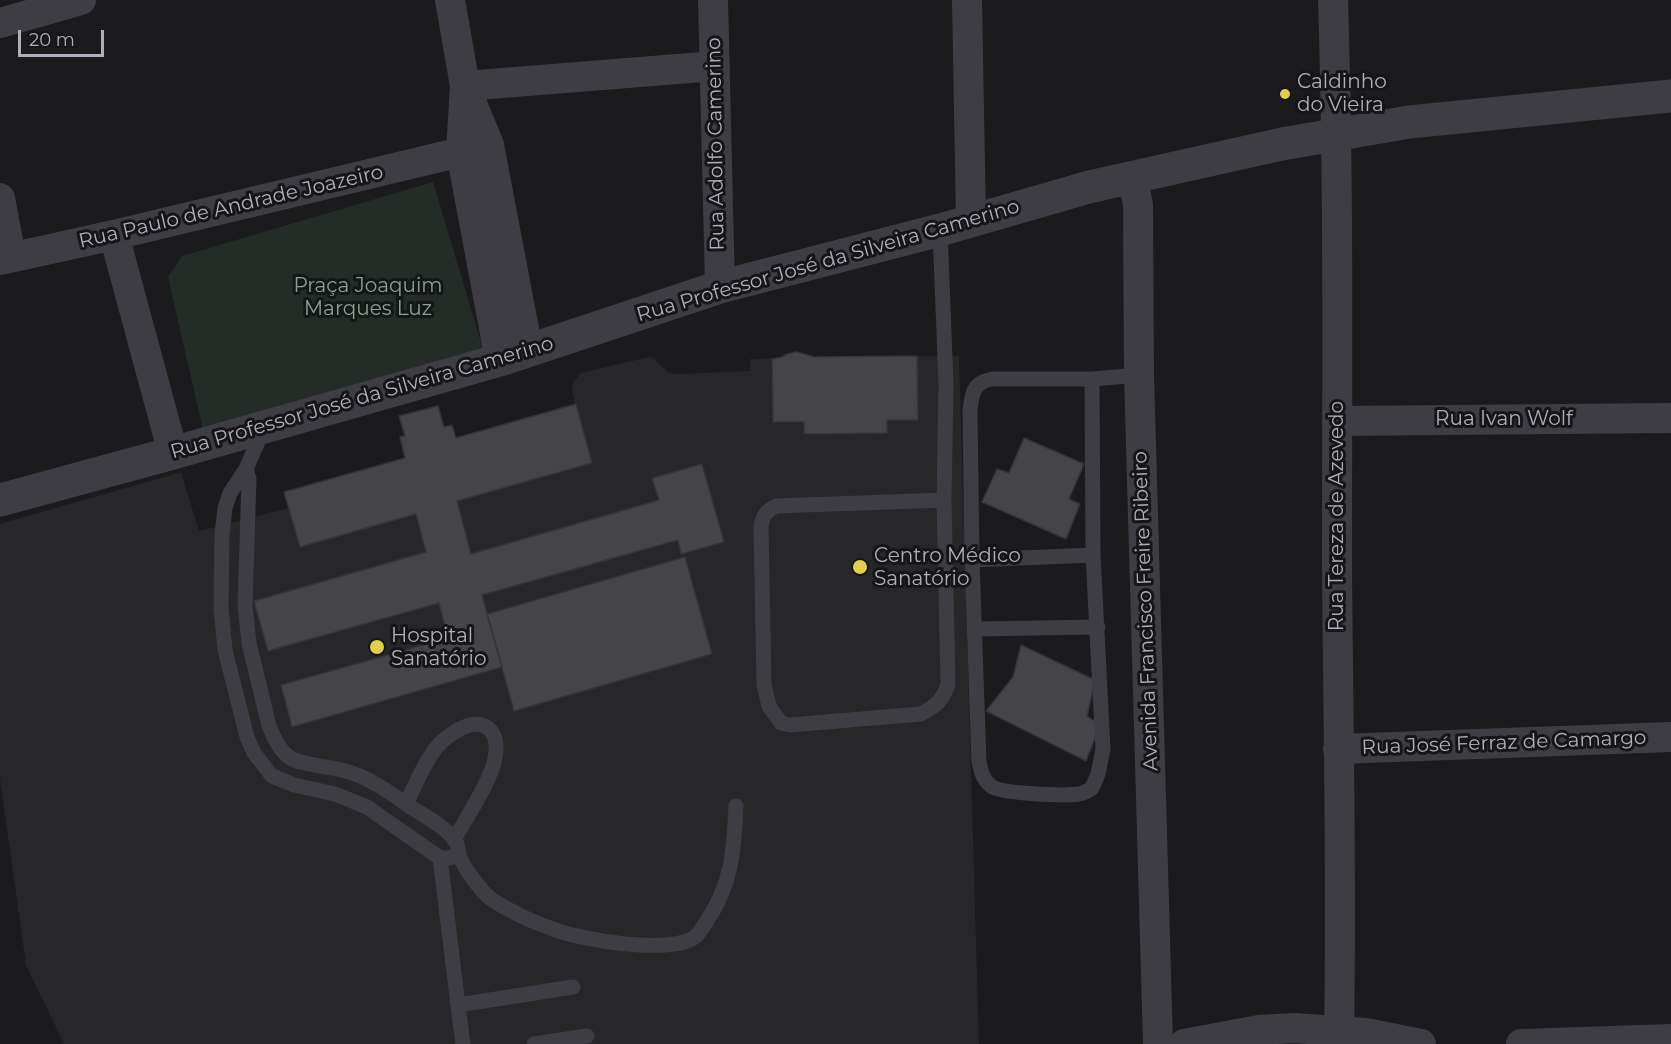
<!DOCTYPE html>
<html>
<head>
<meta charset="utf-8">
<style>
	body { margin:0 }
	#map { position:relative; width:1671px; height:1044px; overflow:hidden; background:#1b1a1c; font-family:Montserrat,sans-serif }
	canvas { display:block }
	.scale { position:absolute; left:18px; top:30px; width:86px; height:27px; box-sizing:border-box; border:3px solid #aeafba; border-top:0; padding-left:8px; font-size:18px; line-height:21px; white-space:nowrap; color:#aeafba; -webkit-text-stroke:4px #161517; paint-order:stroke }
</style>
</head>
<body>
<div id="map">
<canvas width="1671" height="1044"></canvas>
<div class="scale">20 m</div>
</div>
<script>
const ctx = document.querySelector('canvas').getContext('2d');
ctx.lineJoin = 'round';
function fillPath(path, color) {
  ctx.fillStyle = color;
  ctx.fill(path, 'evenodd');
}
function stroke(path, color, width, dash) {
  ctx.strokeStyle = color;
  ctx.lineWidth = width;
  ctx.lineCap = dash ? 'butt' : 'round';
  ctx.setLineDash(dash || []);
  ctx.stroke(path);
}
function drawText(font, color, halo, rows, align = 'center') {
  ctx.font = font + ' Montserrat,sans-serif';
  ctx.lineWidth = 6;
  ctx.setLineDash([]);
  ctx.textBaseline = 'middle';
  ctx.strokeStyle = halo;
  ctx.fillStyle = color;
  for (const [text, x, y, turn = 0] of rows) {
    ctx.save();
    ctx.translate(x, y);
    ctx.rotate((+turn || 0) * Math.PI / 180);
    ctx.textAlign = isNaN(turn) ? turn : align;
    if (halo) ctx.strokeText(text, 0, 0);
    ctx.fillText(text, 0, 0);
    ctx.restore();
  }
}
fillPath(new Path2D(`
	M 797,352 L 814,357 L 959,356 L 979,1044 L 64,1044 L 26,965 L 0,779 L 0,524 L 181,472 L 199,531 L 288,508 L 284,492 L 405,458 L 400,437 L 405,435 L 399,416 L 438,406 L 444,427 L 452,425 L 456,438 L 575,404 L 572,391 L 573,383 L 580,373 L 649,357 L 653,358 L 668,372 L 675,374 L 750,371 L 750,359 L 782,358 L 787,354 Z`), '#272629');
fillPath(new Path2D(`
	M 433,182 L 486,359 L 205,439 L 168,277 L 182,256 Z`), '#242c27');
const building = new Path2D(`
	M 797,352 L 814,357 L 917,356 L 918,420 L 887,420 L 887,433 L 804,434 L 804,422 L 773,422 L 772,359 L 782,357 L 787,354 Z
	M 576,404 L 592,463 L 457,501 L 471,554 L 659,500 L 652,478 L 702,464 L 724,542 L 681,554 L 678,540 L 482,595 L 502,667 L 292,727 L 281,685 L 448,638 L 439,603 L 268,651 L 254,601 L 426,552 L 416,514 L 300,547 L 284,492 L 405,458 L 400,437 L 405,436 L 399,416 L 438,406 L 444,427 L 452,425 L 456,438 Z
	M 1024,438 L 1084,464 L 1069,499 L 1080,504 L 1066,539 L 982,502 L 997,469 L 1009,473 Z
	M 685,557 L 712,654 L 514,711 L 487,614 Z
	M 1021,645 L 1095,680 L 1087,716 L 1100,725 L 1086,761 L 986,711 L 1013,677 Z`);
fillPath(building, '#454449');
stroke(building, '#353438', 1.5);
stroke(new Path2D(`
	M 940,230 L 946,384 L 944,500 L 948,684 C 943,700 936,706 921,714 L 790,725 L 781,723 L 769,706 L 764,684 L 761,526 C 763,516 766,511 776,506 L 944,500
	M 1092,379 L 1093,555 L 1103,749 L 1098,774 L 1092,788 C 1088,791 1084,793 1079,794 C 1065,796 1001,794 991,786 C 983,780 981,771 979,762 L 972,560 L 970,411 C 972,394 972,383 992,379 L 1092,379 L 1139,375
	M 264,428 L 246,469 L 230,493 L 225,508 L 222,534 L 221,608 L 225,650 L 247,737 L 254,753 L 272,776 L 294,785 L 335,794 L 367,807 L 440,858 L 449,858 L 459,855
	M 246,469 L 249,479 L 245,606 L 249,643 L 269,726 C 274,737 279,750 289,757 C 300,765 327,766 342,770 C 367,776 388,791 409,806 C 424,816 447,827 456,842 C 459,847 458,851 459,855 C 463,867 481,891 491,899 C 509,911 533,922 553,929 C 580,940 671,955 695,937 C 699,934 703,927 706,922 C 732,885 734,850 736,806
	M 972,560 L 1093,555
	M 975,629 L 1098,627
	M 406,804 C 414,788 421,770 431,755 C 440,740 470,715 488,728 C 497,735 497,748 495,758 C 491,781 466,818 454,840
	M 440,858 L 458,1005 L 573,987
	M 458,1005 L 463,1044
	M 534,1044 L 587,1036`), '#3e3d43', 15);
stroke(new Path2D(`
	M 450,0 L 465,86 L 461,152 L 500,360
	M 713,0 L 720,287
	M 967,0 L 971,221
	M 1333,0 C 1339,188 1337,377 1337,565 C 1338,721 1342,876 1339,1032
	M 0,23 L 81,0
	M 465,86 L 715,66
	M 468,94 L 489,145 L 528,350
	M 1133,178 L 1138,205 L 1139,375 L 1158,1044
	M 0,198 L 11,257
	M 114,235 L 173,453
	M 0,260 L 114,235 L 461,152
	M 1337,421 L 1671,418
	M 1338,749 L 1671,737
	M 1184,1044 L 1259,1030 L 1294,1028 L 1366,1033 L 1421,1044
	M 1521,1044 L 1671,1039`), '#3e3d43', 30);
stroke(new Path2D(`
	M 0,500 L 173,453 L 500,360 L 720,287 L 940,230 L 1089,187 L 1282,144 L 1409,122 L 1671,96`), '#3e3d43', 33);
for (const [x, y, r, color] of [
	[1285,94,6,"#e2cf4c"],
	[860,567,8,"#e2cf4c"],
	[377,647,8,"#e2cf4c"]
]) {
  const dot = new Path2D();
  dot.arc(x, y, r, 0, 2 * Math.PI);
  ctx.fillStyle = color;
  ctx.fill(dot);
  stroke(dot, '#161517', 2);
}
drawText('20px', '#aeafba', '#161517', [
	["Caldinho",1297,82],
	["do Vieira",1297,105],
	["Centro Médico",874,556],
	["Sanatório",874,579],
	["Hospital",391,636],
	["Sanatório",391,659]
], 'left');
drawText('20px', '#aeafba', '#161517', [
	["Rua Adolfo Camerino",716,144,-91],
	["Rua Paulo de Andrade Joazeiro",231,207,-13],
	["Rua Professor José da Silveira Camerino",828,261,-16],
	["Rua Professor José da Silveira Camerino",362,398,-16],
	["Rua Ivan Wolf",1504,419],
	["Rua Tereza de Azevedo",1337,516,-90],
	["Avenida Francisco Freire Ribeiro",1146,611,-92],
	["Rua José Ferraz de Camargo",1504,743,-2]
]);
drawText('20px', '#87a38f', '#161517', [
	["Praça Joaquim",368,286],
	["Marques Luz",368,309]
]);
</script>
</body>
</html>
